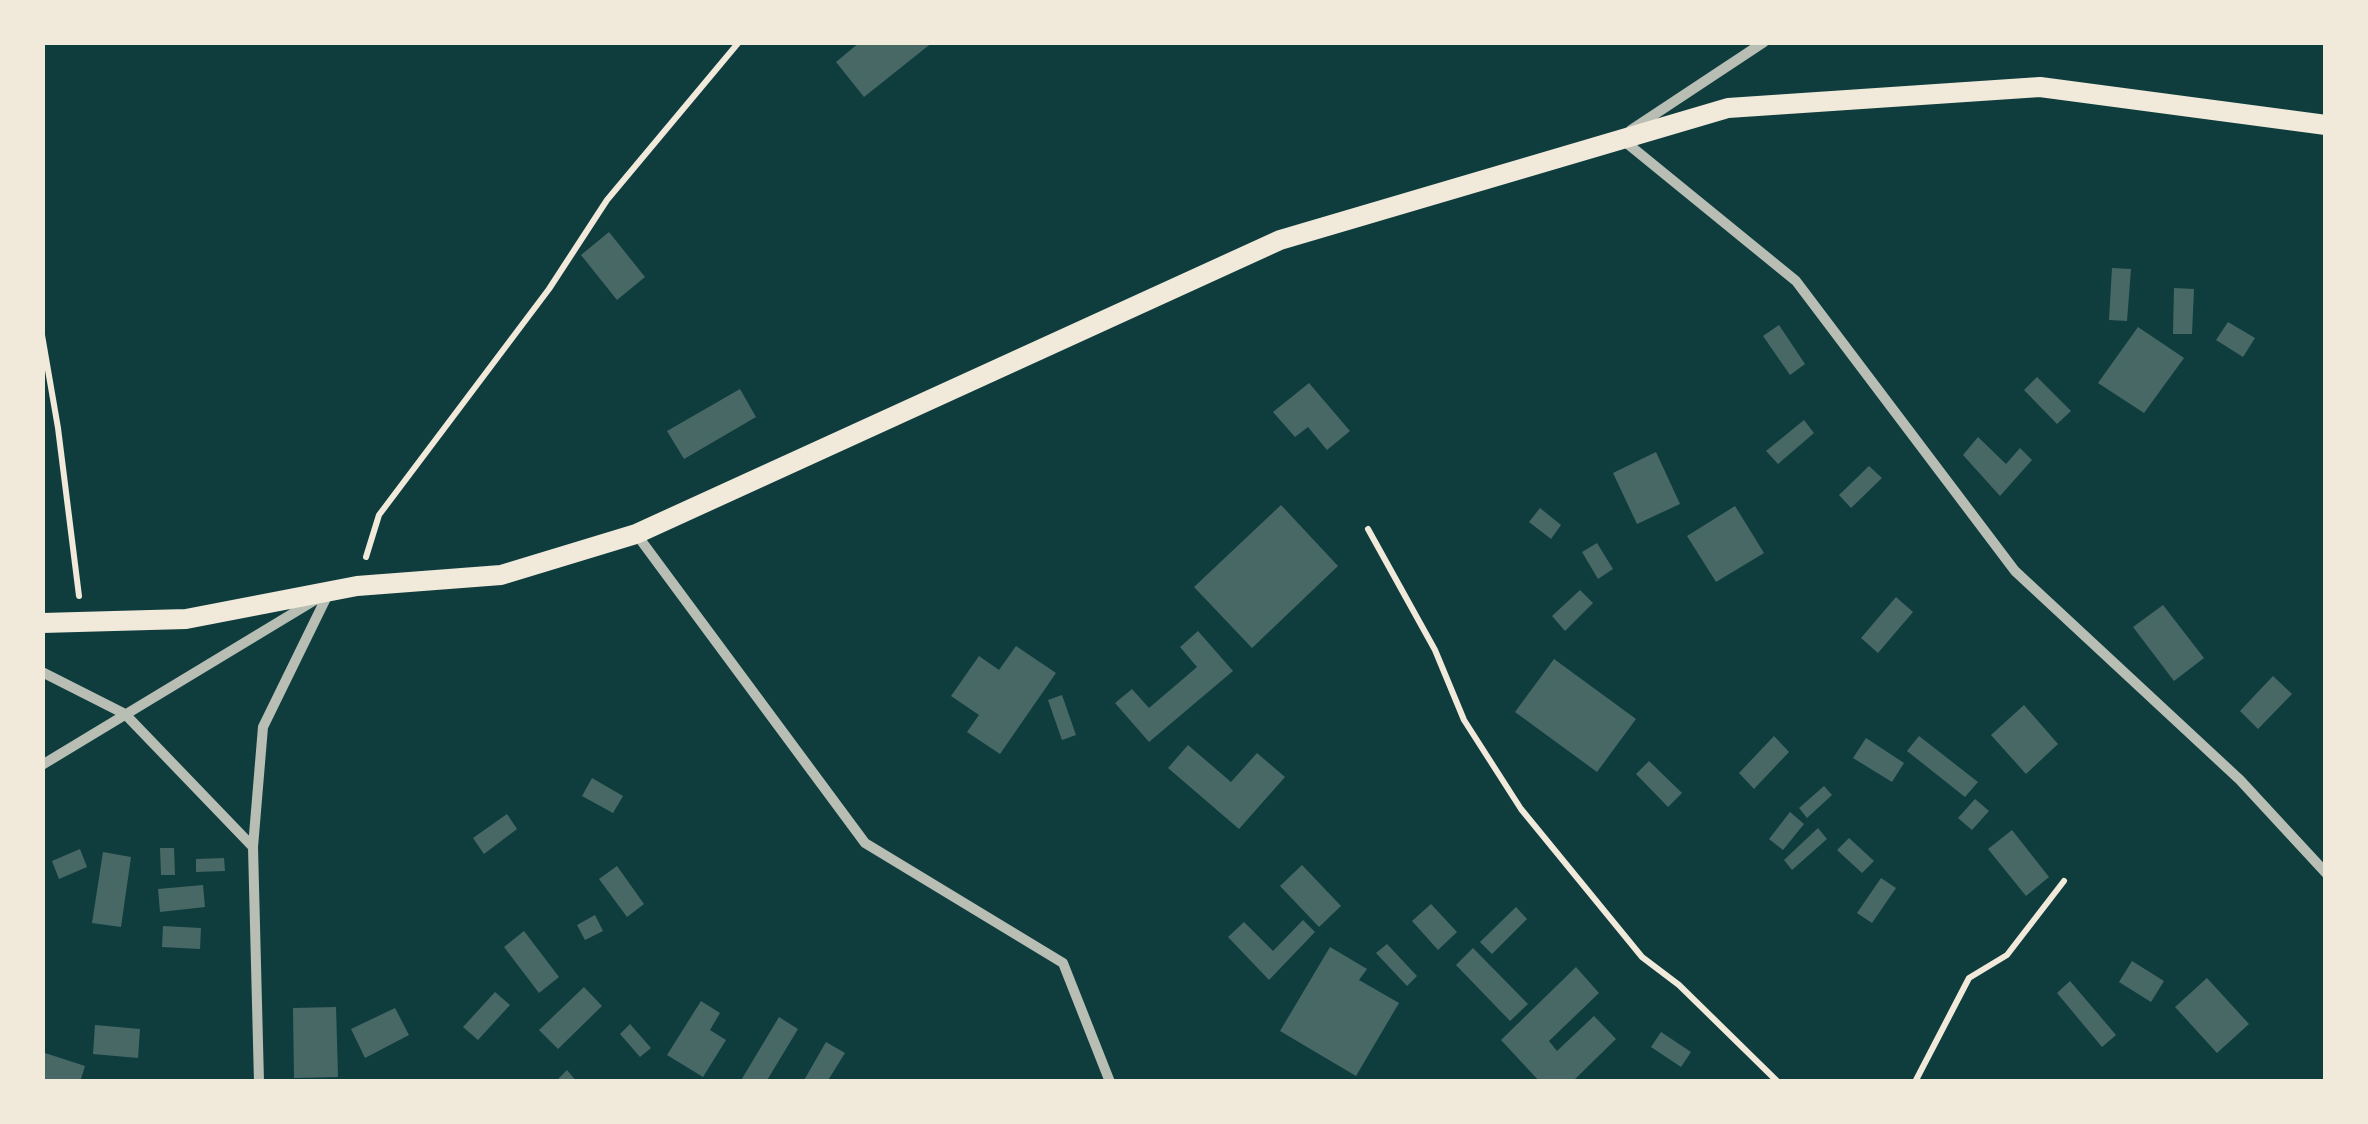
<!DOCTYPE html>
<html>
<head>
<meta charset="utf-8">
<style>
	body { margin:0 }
	#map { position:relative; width:2368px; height:1124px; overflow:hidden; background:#0f3d3e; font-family:"Playfair Display",serif }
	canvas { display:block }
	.frame { position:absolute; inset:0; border:45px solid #f1e9da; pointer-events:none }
</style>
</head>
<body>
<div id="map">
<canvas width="2368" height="1124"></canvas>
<div class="frame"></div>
</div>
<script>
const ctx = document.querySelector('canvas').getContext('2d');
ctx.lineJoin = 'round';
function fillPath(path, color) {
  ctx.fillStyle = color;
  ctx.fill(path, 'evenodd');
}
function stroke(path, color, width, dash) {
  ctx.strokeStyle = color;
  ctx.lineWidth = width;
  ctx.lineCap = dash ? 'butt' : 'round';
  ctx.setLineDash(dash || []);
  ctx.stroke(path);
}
fillPath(new Path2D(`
	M 860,42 L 933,42 L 864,97 L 836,62 Z
	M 609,232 L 645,277 L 617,300 L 581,255 Z
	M 2112,268 L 2131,269 L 2127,321 L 2109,320 Z
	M 2174,288 L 2194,289 L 2192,334 L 2173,334 Z
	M 2228,322 L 2255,338 L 2243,357 L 2216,340 Z
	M 1779,325 L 1805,364 L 1790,375 L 1763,336 Z
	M 2138,327 L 2184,358 L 2144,413 L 2098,383 Z
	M 2037,377 L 2071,411 L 2057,424 L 2024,390 Z
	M 1309,383 L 1350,431 L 1327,450 L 1308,427 L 1295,437 L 1273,412 Z
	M 740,389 L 756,417 L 684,459 L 667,431 Z
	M 1804,420 L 1814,433 L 1778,464 L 1766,451 Z
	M 1978,437 L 2006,464 L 2020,448 L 2032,460 L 2000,496 L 1963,455 Z
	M 1656,452 L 1680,504 L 1637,524 L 1613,473 Z
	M 1869,466 L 1882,478 L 1851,508 L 1839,495 Z
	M 1281,505 L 1338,566 L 1252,648 L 1194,587 Z
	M 1735,506 L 1764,553 L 1716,582 L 1687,536 Z
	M 1540,508 L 1561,525 L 1551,539 L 1529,522 Z
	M 1597,543 L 1613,569 L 1598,579 L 1582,552 Z
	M 1580,590 L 1593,603 L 1565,631 L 1552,616 Z
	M 1896,597 L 1913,612 L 1878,653 L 1861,638 Z
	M 2163,605 L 2204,658 L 2174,681 L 2133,627 Z
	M 1198,631 L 1233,671 L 1149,742 L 1115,703 L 1132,689 L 1149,708 L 1197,667 L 1180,647 Z
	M 1016,646 L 1056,673 L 1000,754 L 967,732 L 979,715 L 951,696 L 979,656 L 999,670 Z
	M 1554,659 L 1636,719 L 1597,772 L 1515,712 Z
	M 2273,676 L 2292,694 L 2258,729 L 2240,711 Z
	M 1062,695 L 1076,735 L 1062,740 L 1048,700 Z
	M 2024,705 L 2058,744 L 2026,774 L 1991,735 Z
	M 1774,736 L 1789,752 L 1754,789 L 1739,773 Z
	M 1919,736 L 1978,782 L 1965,797 L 1907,751 Z
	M 1866,738 L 1904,763 L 1892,782 L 1853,758 Z
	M 1188,745 L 1231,782 L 1257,753 L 1285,777 L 1239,829 L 1168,768 Z
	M 1649,761 L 1682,793 L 1668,807 L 1636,774 Z
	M 592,778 L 623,796 L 613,813 L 582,796 Z
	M 1824,786 L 1832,795 L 1807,818 L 1799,808 Z
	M 1975,799 L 1989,811 L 1972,830 L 1958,818 Z
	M 1790,812 L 1804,824 L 1783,850 L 1769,839 Z
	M 507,814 L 517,829 L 484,854 L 473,838 Z
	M 1818,828 L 1827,839 L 1792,870 L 1784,860 Z
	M 2012,830 L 2049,877 L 2026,896 L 1988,849 Z
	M 1849,838 L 1874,861 L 1862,873 L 1837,850 Z
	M 160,848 L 174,848 L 175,875 L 161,875 Z
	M 80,849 L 87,867 L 59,879 L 52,861 Z
	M 103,852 L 131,857 L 121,927 L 92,923 Z
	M 224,858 L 225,871 L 196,872 L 196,859 Z
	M 1302,865 L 1341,906 L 1319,927 L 1280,886 Z
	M 617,866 L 644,904 L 627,917 L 599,879 Z
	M 1881,878 L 1896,888 L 1872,923 L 1857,913 Z
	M 203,885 L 205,907 L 160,912 L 158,889 Z
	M 1431,904 L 1457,932 L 1438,950 L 1412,921 Z
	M 1516,907 L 1527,919 L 1492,954 L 1480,942 Z
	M 595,915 L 603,931 L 585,940 L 577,925 Z
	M 1303,920 L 1315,932 L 1269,980 L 1228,937 L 1244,922 L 1273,951 Z
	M 163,926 L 201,928 L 200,949 L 162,947 Z
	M 524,931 L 559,977 L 539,993 L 504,947 Z
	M 1387,944 L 1417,976 L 1407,986 L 1376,953 Z
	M 1330,947 L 1367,969 L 1359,980 L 1399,1003 L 1356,1076 L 1280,1031 Z
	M 1473,948 L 1528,1004 L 1510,1021 L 1456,965 Z
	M 2132,961 L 2164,981 L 2151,1002 L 2119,982 Z
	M 1576,967 L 1599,993 L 1549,1041 L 1557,1051 L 1594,1016 L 1616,1039 L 1572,1082 L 1540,1082 L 1501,1040 Z
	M 2207,978 L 2249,1024 L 2217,1053 L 2175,1007 Z
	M 2070,981 L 2116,1035 L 2102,1047 L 2057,993 Z
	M 584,987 L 602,1006 L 558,1049 L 539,1030 Z
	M 495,992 L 510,1005 L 478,1040 L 463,1027 Z
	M 701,1001 L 720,1013 L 710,1030 L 726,1040 L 703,1077 L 667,1055 Z
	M 336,1007 L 338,1077 L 294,1078 L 293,1008 Z
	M 395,1008 L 409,1035 L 365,1058 L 351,1029 Z
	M 779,1017 L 798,1029 L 766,1082 L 740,1082 Z
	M 630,1024 L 651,1048 L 640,1057 L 620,1034 Z
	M 95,1025 L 140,1029 L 138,1058 L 93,1054 Z
	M 1661,1032 L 1691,1052 L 1681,1067 L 1651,1047 Z
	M 826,1042 L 845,1053 L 827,1082 L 803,1082 Z
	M 42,1052 L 85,1066 L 80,1082 L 42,1082 Z
	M 567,1070 L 577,1082 L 555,1082 Z`), '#486865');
stroke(new Path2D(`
	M 42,335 L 58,428 L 79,596
	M 1368,529 L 1435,650 L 1464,720 L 1521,809 L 1642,957 L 1679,985 L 1778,1082
	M 366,557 L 379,515 L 549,289 L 607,200 L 739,42
	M 1915,1082 L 1969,978 L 2007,955 L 2064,881`), '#f1e9da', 6);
stroke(new Path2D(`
	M 1631,130 L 1764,42
	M 1623,140 L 1796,281 L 2015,571 L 2240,780 L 2326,873
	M 637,535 L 865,843 L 1063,963 L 1110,1082
	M 42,672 L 125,714 L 253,847
	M 42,765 L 315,600
	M 259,1082 L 253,847 L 263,727 L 329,592`), '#b8beb3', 10);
stroke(new Path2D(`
	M 42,623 L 186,619 L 357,586 L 501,575 L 636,534 L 1280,240 L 1728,108 L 2040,87 L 2326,125`), '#f1e9da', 20);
</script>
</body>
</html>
